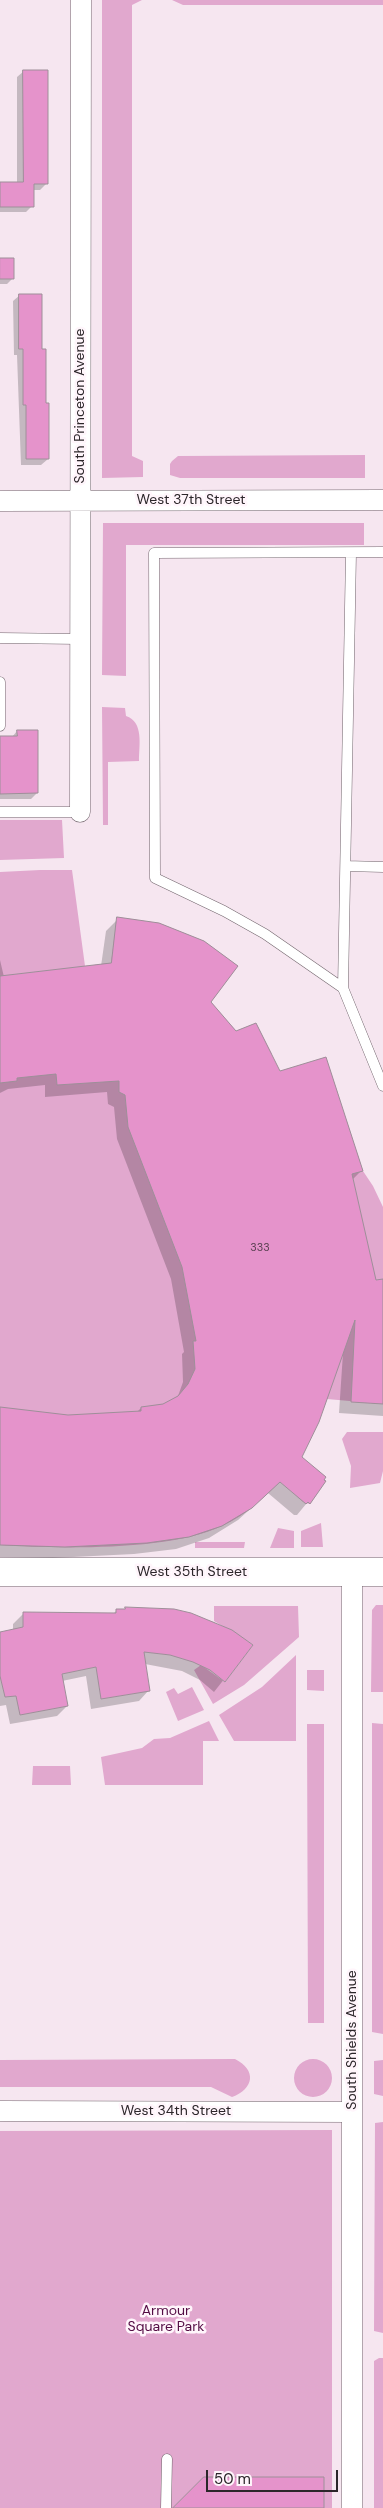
<!DOCTYPE html>
<html>
<head>
<meta charset="utf-8">
<style>
	body { margin:0 }
	#map { position:relative; width:383px; height:2508px; overflow:hidden; background:#f6e6f0; font-family:"DM Sans",sans-serif }
	canvas { display:block }
	.scale { position:absolute; left:206px; top:2470px; width:132px; height:22px; box-sizing:border-box; border:2px solid #2c262a; border-top:0; padding-left:6px; font-size:15px; line-height:18px; white-space:nowrap; color:#2c262a; -webkit-text-stroke:4px #fff5fb; paint-order:stroke }
</style>
</head>
<body>
<div id="map">
<canvas width="383" height="2508"></canvas>
<div class="scale">50 m</div>
</div>
<script>
const ctx = document.querySelector('canvas').getContext('2d');
ctx.lineJoin = 'round';
function fillPath(path, color) {
  ctx.fillStyle = color;
  ctx.fill(path, 'evenodd');
}
function stroke(path, color, width, dash) {
  ctx.strokeStyle = color;
  ctx.lineWidth = width;
  ctx.lineCap = dash ? 'butt' : 'round';
  ctx.setLineDash(dash || []);
  ctx.stroke(path);
}
function drawText(font, color, halo, rows, align = 'center') {
  ctx.font = font + ' "DM Sans",sans-serif';
  ctx.lineWidth = 5;
  ctx.setLineDash([]);
  ctx.textBaseline = 'middle';
  ctx.strokeStyle = halo;
  ctx.fillStyle = color;
  for (const [text, x, y, turn = 0] of rows) {
    ctx.save();
    ctx.translate(x, y);
    ctx.rotate((+turn || 0) * Math.PI / 180);
    ctx.textAlign = isNaN(turn) ? turn : align;
    if (halo) ctx.strokeText(text, 0, 0);
    ctx.fillText(text, 0, 0);
    ctx.restore();
  }
}
fillPath(new Path2D(`
	M 102,0 L 142,0 L 132,5 L 132,456 L 143,461 L 143,477 L 102,478 Z
	M 172,0 L 383,0 L 383,5 L 183,5 Z
	M 365,455 L 365,478 L 180,478 L 170,475 L 170,464 L 172,461 L 178,456 Z
	M 103,523 L 364,523 L 364,545 L 126,545 L 126,676 L 102,675 Z
	M 102,707 L 125,708 L 126,716 C 144,722 139,745 139,761 L 108,762 L 108,825 L 103,825 Z
	M 0,820 L 62,820 L 64,858 L 0,860 Z
	M 40,870 L 72,870 L 85,966 L 111,963 L 117,917 L 159,923 L 204,941 L 238,966 L 211,1002 L 236,1031 L 256,1023 L 272,1054 L 252,1063 L 258,1078 L 326,1057 L 363,1171 L 373,1186 L 383,1207 L 383,1404 L 327,1399 L 319,1422 L 297,1464 L 308,1473 L 313,1466 L 326,1477 L 324,1479 L 326,1481 L 310,1504 C 299,1503 290,1488 285,1477 C 265,1496 247,1515 222,1526 C 170,1551 58,1549 0,1545 L 0,872 Z
	M 347,1432 L 383,1432 L 383,1471 L 380,1483 L 350,1488 L 351,1466 L 342,1439 Z
	M 321,1523 L 323,1547 L 301,1547 L 301,1531 Z
	M 278,1528 L 294,1531 L 294,1548 L 270,1548 Z
	M 195,1542 L 245,1542 L 244,1548 L 195,1548 Z
	M 376,1605 L 383,1605 L 383,1692 L 371,1692 L 372,1610 Z
	M 214,1606 L 298,1606 L 299,1637 L 244,1685 L 213,1704 L 194,1670 L 201,1665 L 225,1682 L 253,1645 L 214,1621 Z
	M 296,1655 L 296,1741 L 234,1741 L 219,1715 L 262,1687 Z
	M 307,1670 L 324,1670 L 324,1691 L 307,1690 Z
	M 192,1687 L 204,1710 L 178,1721 L 166,1692 L 174,1688 L 178,1694 Z
	M 209,1721 L 219,1741 L 203,1741 L 203,1785 L 105,1785 L 101,1757 L 142,1748 L 154,1739 L 170,1738 Z
	M 372,1723 L 383,1724 L 383,2034 L 372,2032 Z
	M 307,1724 L 324,1724 L 324,2023 L 308,2023 Z
	M 33,1766 L 70,1766 L 71,1785 L 32,1785 Z
	M 235,2059 C 257,2070 254,2089 232,2097 L 211,2087 L 0,2087 L 0,2060 Z
	M294 2078a19 19 0 1 1 38 0a19 19 0 1 1-38 0Z
	M 383,2060 L 383,2096 L 374,2094 L 374,2061 Z
	M 383,2122 L 383,2333 L 374,2331 L 375,2123 Z
	M 332,2130 L 332,2508 L 0,2508 L 0,2131 Z
	M 379,2358 L 383,2358 L 383,2508 L 374,2508 L 374,2361 Z`), '#e1a8ce');
fillPath(new Path2D(`
	M 24,71 L 47,183 L 40,190 L 32,190 L 32,206 L 26,212 L 0,212 L 0,183 L 17,183 L 17,77 Z
	M 0,259 L 13,278 L 7,284 L 0,284 Z
	M 20,295 L 48,459 L 41,465 L 21,465 L 17,355 L 14,355 L 13,301 Z
	M 17,731 L 37,793 L 31,799 L 0,799 L 0,737 L 12,737 Z
	M 118,919 L 210,1002 L 236,1033 L 280,1072 L 361,1171 L 352,1180 L 375,1281 L 383,1280 L 383,1416 L 339,1413 L 343,1353 L 301,1457 L 325,1481 L 297,1515 L 294,1515 L 268,1493 L 238,1520 L 209,1538 L 176,1549 L 134,1554 L 53,1558 L 0,1557 L 0,1409 L 68,1416 L 137,1412 L 141,1408 L 169,1403 L 178,1396 L 183,1382 L 182,1354 L 184,1352 L 171,1279 L 117,1139 L 114,1107 L 108,1104 L 107,1092 L 45,1097 L 45,1085 L 8,1089 L 0,1093 L 0,960 L 4,977 L 101,966 L 106,931 Z
	M 117,1610 L 174,1610 L 214,1622 L 251,1645 L 214,1692 L 200,1680 L 182,1671 L 145,1664 L 149,1690 L 139,1701 L 91,1709 L 86,1676 L 62,1681 L 67,1706 L 57,1716 L 10,1724 L 6,1705 L 0,1706 L 0,1633 L 13,1631 L 13,1624 L 24,1613 L 113,1614 Z`), '#0003');
const building = new Path2D(`
	M 23,70 L 48,70 L 48,184 L 34,184 L 34,207 L 0,207 L 0,182 L 23,182 Z
	M 0,258 L 14,258 L 14,279 L 0,279 Z
	M 19,294 L 42,294 L 42,349 L 46,349 L 46,403 L 49,403 L 49,459 L 26,459 L 26,405 L 23,405 L 23,349 L 19,349 Z
	M 17,730 L 38,730 L 38,793 L 0,794 L 0,736 L 17,736 Z
	M 117,917 L 159,923 L 204,941 L 238,966 L 211,1002 L 236,1031 L 256,1023 L 280,1071 L 326,1057 L 363,1171 L 352,1174 L 376,1280 L 383,1279 L 383,1404 L 351,1402 L 355,1320 L 319,1422 L 302,1457 L 326,1477 L 324,1480 L 326,1481 L 310,1504 L 308,1502 L 306,1504 L 280,1482 L 252,1508 L 222,1526 L 189,1537 L 147,1543 L 65,1547 L 0,1545 L 0,1407 L 68,1415 L 141,1411 L 141,1407 L 163,1404 L 178,1396 L 188,1384 L 195,1369 L 193,1341 L 196,1341 L 182,1267 L 128,1127 L 125,1095 L 119,1092 L 119,1081 L 57,1085 L 56,1074 L 17,1078 L 17,1081 L 0,1083 L 0,976 L 111,963 Z
	M 125,1607 L 174,1609 L 191,1613 L 232,1630 L 253,1645 L 225,1682 L 210,1670 L 193,1662 L 170,1655 L 144,1652 L 150,1691 L 101,1699 L 96,1667 L 62,1674 L 68,1706 L 20,1715 L 16,1696 L 5,1697 L 0,1676 L 0,1632 L 23,1627 L 23,1612 L 116,1613 L 116,1609 L 125,1609 Z
	M 204,2477 L 324,2477 L 324,2508 L 173,2508 Z`);
fillPath(building, '#e593cb');
stroke(building, '#9e8f99', 1);
const service = new Path2D(`
	M 351,553 L 343,988 L 383,1086
	M 0,638 L 79,639
	M 0,682 L 0,726
	M 0,812 L 80,812
	M 346,866 L 383,867
	M 343,988 L 265,934 L 224,911 L 155,878 L 154,553 L 383,552
	M 166,2508 L 167,2459`);
const minor = new Path2D(`
	M 0,501 L 383,500
	M 80,812 L 81,0
	M 352,1571 L 352,2508
	M 0,2111 L 352,2112`);
const secondary = new Path2D(`
	M 0,1572 L 383,1572`);
stroke(service, '#71646c', 11);
stroke(minor, '#71646c', 21);
stroke(secondary, '#71646c', 29);
stroke(service, '#fff', 10);
stroke(minor, '#fff', 20);
stroke(secondary, '#fff', 28);
drawText('11px', '#5a4152', null, [
	["333",260,1248]
]);
drawText('14px', '#2c262a', '#fff5fb', [
	["South Princeton Avenue",80,406,-90],
	["West 37th Street",191,500],
	["West 35th Street",192,1572],
	["South Shields Avenue",352,2040,-90],
	["West 34th Street",176,2111]
]);
drawText('14px', '#530b43', '#fff5fb', [
	["Armour",166,2311],
	["Square Park",166,2327]
]);
</script>
</body>
</html>
